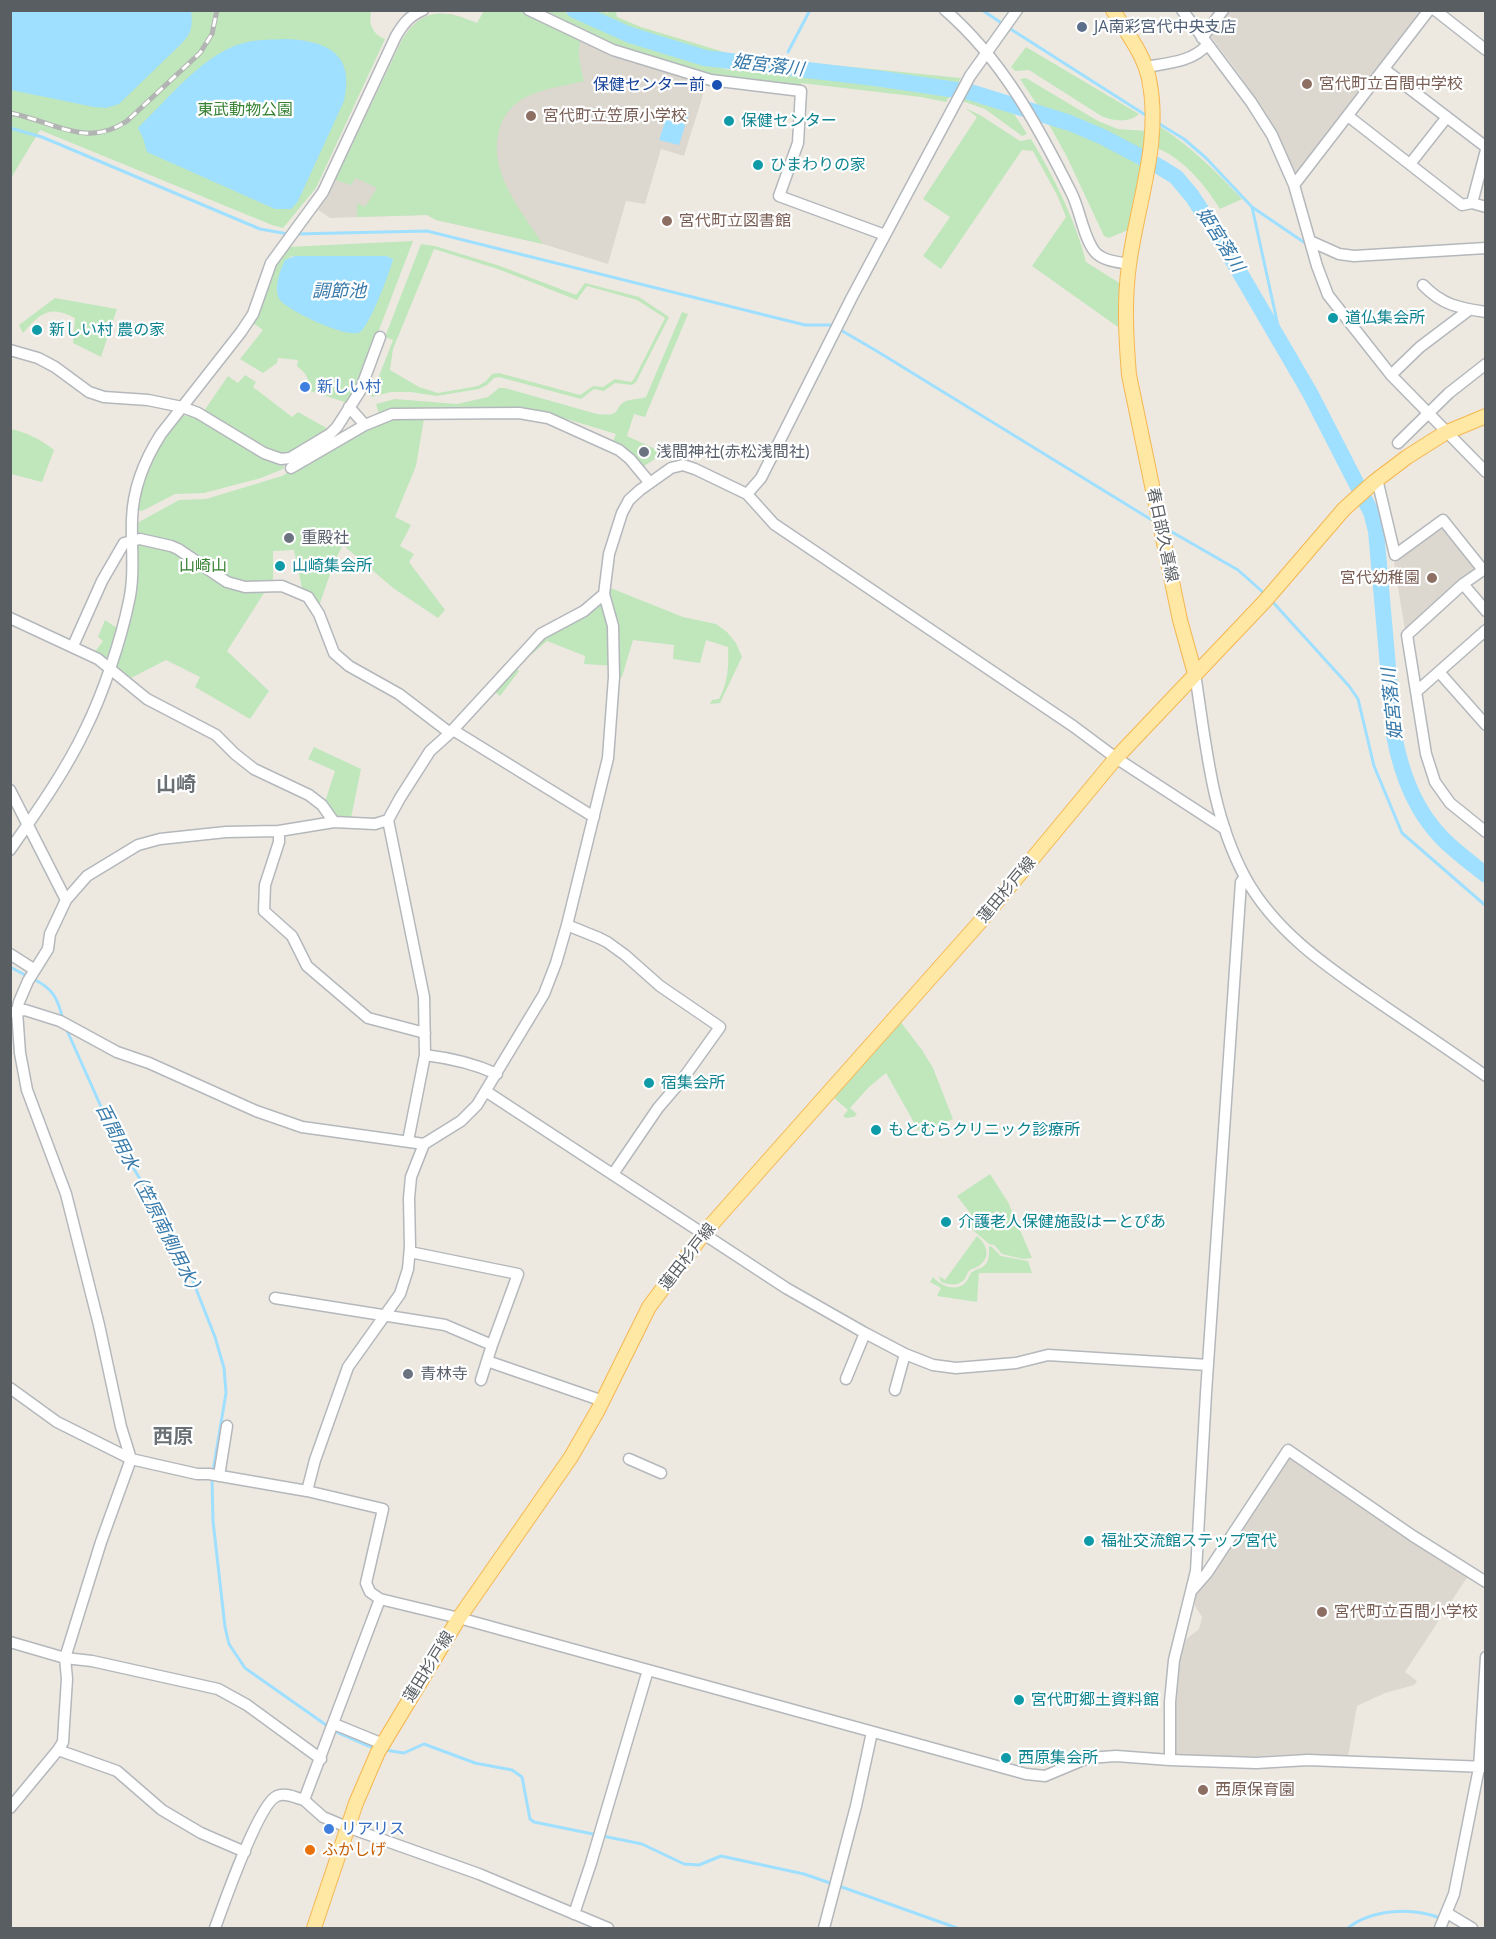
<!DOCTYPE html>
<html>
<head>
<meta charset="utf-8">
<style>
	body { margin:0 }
	#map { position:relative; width:1496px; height:1939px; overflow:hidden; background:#ede9e1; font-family:"Open Sans",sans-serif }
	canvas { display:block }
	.frame { position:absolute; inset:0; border:12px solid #595e62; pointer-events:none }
</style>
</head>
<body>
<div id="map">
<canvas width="1496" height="1939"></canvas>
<div class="frame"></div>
</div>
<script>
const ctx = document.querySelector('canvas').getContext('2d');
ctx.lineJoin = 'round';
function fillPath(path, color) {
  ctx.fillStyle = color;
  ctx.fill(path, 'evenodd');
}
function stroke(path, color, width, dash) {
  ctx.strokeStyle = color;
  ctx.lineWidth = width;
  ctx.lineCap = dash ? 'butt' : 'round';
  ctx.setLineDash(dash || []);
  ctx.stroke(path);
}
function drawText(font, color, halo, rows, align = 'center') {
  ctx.font = font + ' "Open Sans","Noto Sans JP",sans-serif';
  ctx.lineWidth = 4.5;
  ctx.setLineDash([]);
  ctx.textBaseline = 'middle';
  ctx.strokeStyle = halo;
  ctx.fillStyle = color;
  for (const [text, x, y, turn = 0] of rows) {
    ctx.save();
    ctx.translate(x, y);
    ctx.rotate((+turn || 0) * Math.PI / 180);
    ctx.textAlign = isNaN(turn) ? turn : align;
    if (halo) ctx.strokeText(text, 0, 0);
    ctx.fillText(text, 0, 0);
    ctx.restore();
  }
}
fillPath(new Path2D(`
	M 484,11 L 521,11 L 611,54 L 707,82 L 684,156 L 661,149 L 645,204 L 626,201 L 608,264 L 543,244 L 436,220 L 427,215 L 330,218 L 317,209 L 328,196 L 402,40 L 410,27 L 421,18 L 436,14 L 452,14 L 477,23 Z
	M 1227,11 L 1425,11 L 1299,171 L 1295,172 L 1266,115 L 1239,74 L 1209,34 Z
	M 1440,529 L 1444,530 L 1474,567 L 1474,572 L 1405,630 L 1394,563 Z
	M 1288,1456 L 1468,1576 L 1405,1672 L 1417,1681 L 1414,1685 L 1385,1693 L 1357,1706 L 1348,1757 L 1298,1754 L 1244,1757 L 1174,1754 L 1178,1661 L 1183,1642 L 1199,1629 L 1202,1617 L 1195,1606 L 1194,1595 Z`), '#ddd8cf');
fillPath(new Path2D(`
	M 11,11 L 369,11 L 371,13 C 368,25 374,35 385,39 L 316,188 L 283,228 L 272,225 L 40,130 L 11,178 Z
	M 484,11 L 521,11 L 581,39 C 576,53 581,68 584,81 C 565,86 544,88 526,97 C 514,103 504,114 500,127 C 486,170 521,211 543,244 L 436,220 L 427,215 L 357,217 L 357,203 L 365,207 L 377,188 L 356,178 L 351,185 L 335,180 L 402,40 C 422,7 445,9 477,23 Z
	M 536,11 L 562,11 L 635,43 L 681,58 L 729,70 L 848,79 L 951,94 L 946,102 L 921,97 L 801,83 L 800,87 L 711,76 L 612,47 Z
	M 583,11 L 601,11 L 607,13 L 612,11 L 616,12 L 617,17 L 641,27 L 734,55 L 961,78 L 957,84 L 728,59 L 678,46 L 628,30 Z
	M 1026,47 L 1139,114 C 1129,123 1115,121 1103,117 L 1029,70 L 1015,71 L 1011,67 Z
	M 1026,78 L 1098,121 L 1118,129 L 1147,131 L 1143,153 L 1121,140 L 1038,106 L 1020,79 Z
	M 965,97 L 998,104 L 1011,109 L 1027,134 L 1022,136 L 985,109 L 962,101 Z
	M 965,108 L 980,115 L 1020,141 L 1031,139 C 1054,177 1075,219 1086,262 L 1121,284 L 1118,327 L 1032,266 L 1066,217 L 1057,195 L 1033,151 L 1022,150 L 941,269 L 923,256 L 950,217 L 923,199 L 977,117 Z
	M 1047,121 L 1088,135 L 1141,163 L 1128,230 L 1109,238 L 1104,236 L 1066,155 Z
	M 1159,126 C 1191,146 1215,171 1242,199 L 1220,209 C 1204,184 1185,160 1157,148 Z
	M 413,241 L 356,390 L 348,403 L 310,391 C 310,380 306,373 297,366 L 298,360 L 278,358 L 277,363 L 263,373 L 240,359 L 263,330 L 253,323 L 259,313 L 276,264 L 287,247 ZM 295,256 L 386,256 L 393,259 L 369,320 L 289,257 Z
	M 421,244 L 435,246 L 500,266 L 576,295 L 585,283 L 639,297 L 669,317 L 636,382 L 632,385 L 615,383 L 604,391 L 594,389 L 581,399 L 499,377 L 494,378 L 487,385 L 479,389 L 436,396 L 411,392 L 391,392 L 371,397 L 393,340 L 385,337 ZM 434,249 L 498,269 L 577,300 L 587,286 L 637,300 L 665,318 L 634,379 L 631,382 L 615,379 L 603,387 L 593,386 L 580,395 L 499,373 L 492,374 L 486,381 L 478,386 L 438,393 L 419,387 L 390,370 L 393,349 Z
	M 55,298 L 117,309 L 101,357 L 73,343 L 75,318 C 50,305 41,312 23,333 L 19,325 Z
	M 682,312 L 688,314 L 645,417 L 634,414 L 627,436 L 664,453 L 641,468 L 612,444 L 616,434 L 550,414 L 379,414 L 376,404 L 395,399 L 457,404 L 488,397 L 499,388 L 505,388 L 597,414 C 624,417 612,408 626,401 C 632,399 640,399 646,397 Z
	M 245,375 L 256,382 L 253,387 L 292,417 L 298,412 L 330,430 L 287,454 C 267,456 222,422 204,411 L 228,376 L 238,383 Z
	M 183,415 L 199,419 L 281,463 L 284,466 L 283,469 L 261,478 L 204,493 L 175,494 L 142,511 L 138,510 C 141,473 160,442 183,415 Z
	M 399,418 L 424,419 L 416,466 L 395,517 L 411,525 L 400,546 L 414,554 L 409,562 L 445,610 L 438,618 L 393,588 L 343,545 L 335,560 L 320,603 L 316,604 L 309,593 L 302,588 L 294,550 L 273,551 L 273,579 L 227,651 L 269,691 L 250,719 L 195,687 L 200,677 L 166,660 L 131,678 L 116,668 L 115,664 L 131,616 L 136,594 L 135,527 L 139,522 L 179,500 L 206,499 L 282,476 L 367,428 L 385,421 Z
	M 11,429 C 28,433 40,439 54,450 L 42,482 L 11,474 Z
	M 608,587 L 683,617 L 716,624 L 727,632 L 736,643 L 742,657 L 720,703 L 710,704 L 712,700 L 719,699 C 728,682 729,666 728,647 L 706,640 L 700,663 L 673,659 L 674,645 L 633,640 L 622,677 L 616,677 L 616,666 L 584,664 L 585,656 L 547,641 L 532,654 L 530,653 L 516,668 L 519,671 L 500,696 L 493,690 L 544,636 Z
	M 105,620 L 117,628 L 108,657 L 105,658 L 94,653 L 103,641 L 98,637 Z
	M 314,747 L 361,769 L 351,818 L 337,818 L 325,802 L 335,771 L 308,759 Z
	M 900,1021 L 922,1050 L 933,1068 L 953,1119 L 920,1133 L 886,1073 L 869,1087 L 850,1108 L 857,1114 L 854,1117 L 846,1118 L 843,1116 L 848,1110 L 834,1098 Z
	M 990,1174 L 1008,1202 L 1032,1258 L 1023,1259 L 1002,1254 L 994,1245 L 989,1244 L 966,1224 L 971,1214 L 957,1196 Z
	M 977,1236 C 985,1243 992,1255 981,1264 C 978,1268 972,1268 969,1271 C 967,1274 966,1277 964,1280 C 958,1286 949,1285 941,1282 L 939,1276 L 945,1280 Z
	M 989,1246 L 992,1247 L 1001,1256 L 1028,1261 L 1032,1273 L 979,1273 L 977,1302 L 937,1296 L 941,1288 L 930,1282 L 933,1277 C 940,1285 954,1292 964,1284 C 968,1281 969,1275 972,1272 C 975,1270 978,1269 981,1268 C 990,1263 989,1255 989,1246 Z`), '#c0e6bc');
fillPath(new Path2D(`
	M 11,10 L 191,11 C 193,25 192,33 181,44 L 119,104 L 106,108 L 94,107 L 11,90 Z
	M 286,39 C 328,41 355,54 344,101 L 298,201 L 291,209 L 275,209 L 147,152 L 143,138 L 138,128 C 168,99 206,50 248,42 C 260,39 273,40 286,39 Z
	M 670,107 L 689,113 L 679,145 L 659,140 Z
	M 295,256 L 386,256 L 393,259 C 390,272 370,325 360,332 C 349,340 287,310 280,300 C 273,288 280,271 285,260 Z`), '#9fdfff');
stroke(new Path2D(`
	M 982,10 L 1003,24
	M 1009,28 L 1147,116
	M 788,52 L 810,10
	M 1158,123 L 1184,139 L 1206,158 L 1252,207 L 1282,344
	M 10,128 L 42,137 L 260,229 L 288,234
	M 1252,207 L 1308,245
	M 295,234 L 427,231 L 805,325 L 832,325 L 875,350 L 1155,522
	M 1165,528 L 1238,570 L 1265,594
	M 1271,600 L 1349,686 L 1358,699 L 1374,766 L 1402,833 L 1486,906
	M 10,967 L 27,976
	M 33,979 C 53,988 58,999 63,1020
	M 65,1026 L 115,1138 L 156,1205 L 189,1271 L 215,1337 L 224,1368 L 226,1393 L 213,1471
	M 212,1478 L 213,1521 L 225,1627 L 229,1644 L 245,1668 L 336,1732 L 368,1746 L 376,1748
	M 385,1750 L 404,1753 L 424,1744 L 475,1763 L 512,1770 L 522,1777 L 530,1819 L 534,1822 L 642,1844 L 684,1864 L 699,1865 L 721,1856 L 804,1874 L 833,1884
	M 839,1886 L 957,1928
	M 1348,1928 C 1372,1909 1412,1907 1440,1918`), '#9fdfff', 3);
stroke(new Path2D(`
	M 574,10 L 630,35 L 705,58 L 875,78 L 970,92 L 1070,123 L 1103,137 L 1160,167 L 1176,177 L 1192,196 L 1222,242 L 1310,393 L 1371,512 L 1376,531 L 1394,735 C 1401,773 1415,811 1443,839 C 1456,852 1471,863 1486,875`), '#9fdfff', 16);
const minor = new Path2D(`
	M 529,10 L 613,50 L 711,80 L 801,91 L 798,143 L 779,196 L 885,235
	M 945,10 C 1002,59 1038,126 1071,192 C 1080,209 1083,237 1095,252 C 1103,261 1118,262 1129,264
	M 1182,10 L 1251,102 L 1272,135 L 1294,185 L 1317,266 L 1328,295 L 1391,375 L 1486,472
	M 1435,10 L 1486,50
	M 1202,38 L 1223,10
	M 1146,67 C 1168,63 1192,62 1207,45
	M 1384,69 L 1486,147
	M 1348,116 L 1462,205 L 1472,203 L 1486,207
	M 1410,164 L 1447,117
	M 1294,185 L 1429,10
	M 1472,203 L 1486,150
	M 1310,241 L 1339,254 L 1354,256 L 1486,248
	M 1423,285 C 1442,305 1459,308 1486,312
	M 10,350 L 38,358 L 55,367 L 89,392 L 104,397 L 148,400 L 182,407 L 198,413 L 264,453 L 281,459 L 290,458 L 330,434 L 337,427 L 360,391 L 380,337
	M 1391,375 L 1420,347 L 1469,310
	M 349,407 L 365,425
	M 1398,443 L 1449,393 L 1486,364
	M 291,468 L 365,425 L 392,414 L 519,413 L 548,418 L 619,450 L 630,459 L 650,483
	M 1377,479 L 1395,555 L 1443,520 L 1483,570
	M 747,494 L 761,478 L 852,297 L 970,76 L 1017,10
	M 1486,568 L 1463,584 L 1407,635 L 1426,754 L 1435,782 L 1450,803 L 1486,832
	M 1463,584 L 1486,611
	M 10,618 L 98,659 L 147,699 L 216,735 L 235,754 L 254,769 L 309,795 L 322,805 L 334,822
	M 73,646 L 102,581 L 124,543 L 140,539 L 171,546 L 178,549 L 227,582 L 245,587 L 282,586 L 308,597 L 319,614 L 334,653 L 349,666 L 399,694 L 450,733
	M 1439,672 L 1486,725
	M 1195,674 C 1206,743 1211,814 1245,877 C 1276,934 1332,970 1384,1006 C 1418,1029 1452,1052 1486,1076
	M 1416,692 L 1486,630
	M 453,730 L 594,817
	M 10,790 L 66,900
	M 388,820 L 424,997 L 425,1055 L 408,1141
	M 279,831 L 279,842 L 265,885 L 264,911 L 292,936 L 307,966 L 368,1018 L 425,1033
	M 10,850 C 37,811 65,772 85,730 C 103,694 121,640 129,601 C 135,574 131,546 132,519 C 133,488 145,459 161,434 L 241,332 L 253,314 L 271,263 L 323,192 L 396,36 C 403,24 409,16 423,10
	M 567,925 L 599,938 L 607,942 L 625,955 L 660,986 L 720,1027 L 682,1080 L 658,1108 L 613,1174
	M 10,954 L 35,970
	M 12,1012 L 25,1010 L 60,1021 L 117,1052 L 149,1063 L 256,1111 L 302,1127 L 424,1144
	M 425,1055 C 450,1058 473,1063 497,1074
	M 487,1092 L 786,1288 L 865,1333 L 905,1354 L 933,1365 L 956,1368 L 1016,1363 L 1048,1355 L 1208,1365
	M 410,1252 L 518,1274 L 492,1345 L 481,1380
	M 275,1298 L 445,1325 L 492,1345
	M 487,1361 L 603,1401
	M 846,1379 L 865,1333
	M 10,1388 L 57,1422 L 131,1459 L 197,1474 L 209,1474 L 307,1491 L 383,1509 L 366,1583 L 370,1592 L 380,1599 L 459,1618 L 1026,1774 L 1045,1776 L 1088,1758 L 1116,1756 L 1170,1760 L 1256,1763 L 1308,1760 L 1486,1767
	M 895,1390 L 905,1354
	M 629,1459 L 661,1473
	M 219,1476 L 227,1426
	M 307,1491 L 315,1460 L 348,1367 L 400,1294 L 408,1269 L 410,1247 L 409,1198 L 411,1177 L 424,1144 L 461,1121 L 477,1105 L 544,994 L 556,963 L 567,925 L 608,758 L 614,677 L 613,626 L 604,594 L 609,554 L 622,513 L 629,500 L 640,490 L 671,468 L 683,465 L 695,469 L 747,494 L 774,524 L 1073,726 L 1116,758 L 1225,829
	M 1193,1589 L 1207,1573 L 1288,1450 L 1413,1536 L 1486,1582
	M 380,1599 L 304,1800 L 323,1817 L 347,1827 L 479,1874 L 608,1928
	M 10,1642 L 65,1658 L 92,1661 L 218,1689 L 247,1705 L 321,1759
	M 334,1724 L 383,1744
	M 1170,1760 L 1170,1702 L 1174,1660 L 1196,1571 L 1206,1393 L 1241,882 L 1245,877
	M 10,1808 L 58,1750
	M 245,1852 L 201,1833 L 162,1810 L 117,1771 L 58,1750 L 63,1742 L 64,1725 L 67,1679 L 65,1658 L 101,1542 L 131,1459 L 121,1427 L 99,1325 L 66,1194 L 27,1090 L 20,1053 L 17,1011 L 19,1002 L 28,981 L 48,949 L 50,934 L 66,900 L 87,876 L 138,845 L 160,839 L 226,832 L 279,831 L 334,822 L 375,824 L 388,820 L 400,798 L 430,751 L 450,733 L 541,634 L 584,611 L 604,594
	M 1447,1913 L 1472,1928
	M 574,1914 L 591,1863 L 648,1670
	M 215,1928 C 223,1906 259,1803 277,1796 C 285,1792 296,1798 304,1800
	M 824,1928 L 856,1806 L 872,1732
	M 1440,1928 L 1454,1894 L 1479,1768 L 1486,1657`);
const major = new Path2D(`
	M 1113,10 C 1126,32 1144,54 1149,79 C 1162,141 1137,204 1129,265 C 1124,302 1126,338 1129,375 L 1180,620 L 1195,674
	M 314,1928 L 356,1803 L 378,1752 L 459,1618 L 571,1457 L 598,1410 L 649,1307 L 704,1233 L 980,922 L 1116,758 L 1265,601 L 1344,509 L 1374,482 L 1407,457 L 1445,433 L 1486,416`);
stroke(minor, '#b4b8bc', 13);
stroke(major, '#f5b752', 16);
stroke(minor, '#fff', 10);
stroke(major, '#ffe7a4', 14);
const rail = new Path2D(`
	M 10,113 C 53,121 86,149 127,121 L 200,53 L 212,34 L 217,10`);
stroke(rail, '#b2b3b3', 5);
stroke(rail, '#fff', 3, [9]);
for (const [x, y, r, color] of [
	[1082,27,6,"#5c6f8a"],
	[1307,84,6,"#8d6e63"],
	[717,85,6,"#1a4fb4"],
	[531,116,6,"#8d6e63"],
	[729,121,6,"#0f9aa8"],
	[758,165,6,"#0f9aa8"],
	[667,221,6,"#8d6e63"],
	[1333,318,6,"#0f9aa8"],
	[37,330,6,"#0f9aa8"],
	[305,387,6,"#3f7fe0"],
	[644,452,6,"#6b7280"],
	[289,538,6,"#6b7280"],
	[280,566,6,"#0f9aa8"],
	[1432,578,6,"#8d6e63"],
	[649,1083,6,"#0f9aa8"],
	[876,1130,6,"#0f9aa8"],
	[946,1222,6,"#0f9aa8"],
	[408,1374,6,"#6b7280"],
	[1089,1541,6,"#0f9aa8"],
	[1322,1612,6,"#8d6e63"],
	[1019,1700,6,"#0f9aa8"],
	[1006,1758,6,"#0f9aa8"],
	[1203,1790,6,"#8d6e63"],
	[329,1829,6,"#3f7fe0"],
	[310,1850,6,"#e8710a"]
]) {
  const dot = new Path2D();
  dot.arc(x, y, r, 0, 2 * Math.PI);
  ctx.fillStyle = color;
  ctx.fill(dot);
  stroke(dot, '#fff', 2);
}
drawText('16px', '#4e5e75', '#fff', [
	["JA南彩宮代中央支店",1094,27]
], 'left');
drawText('16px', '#785e54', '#fff', [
	["宮代町立百間中学校",1319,84],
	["宮代町立笠原小学校",543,116],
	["宮代町立図書館",679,221],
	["宮代幼稚園",1420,578,"right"],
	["宮代町立百間小学校",1334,1612],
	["西原保育園",1215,1790]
], 'left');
drawText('16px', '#164399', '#fff', [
	["保健センター前",705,85]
], 'right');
drawText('16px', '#358231', '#fff', [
	["東武動物公園",245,110],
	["山崎山",203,566]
]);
drawText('16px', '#0d838f', '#fff', [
	["保健センター",741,121],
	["ひまわりの家",770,165],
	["道仏集会所",1345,318],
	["新しい村 農の家",49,330],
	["山崎集会所",292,566],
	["宿集会所",661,1083],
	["もとむらクリニック診療所",888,1130],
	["介護老人保健施設はーとぴあ",958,1222],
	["福祉交流館ステップ宮代",1101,1541],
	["宮代町郷土資料館",1031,1700],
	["西原集会所",1018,1758]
], 'left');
drawText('16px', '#366cbe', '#fff', [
	["新しい村",317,387],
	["リアリス",341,1829]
], 'left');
drawText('16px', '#5b616d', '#fff', [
	["浅間神社(赤松浅間社)",656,452],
	["重殿社",301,538],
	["青林寺",420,1374]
], 'left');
drawText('16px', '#595e62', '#fff', [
	["春日部久喜線",1162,535,78],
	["蓮田杉戸線",1007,890,-50],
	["蓮田杉戸線",688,1257,-52],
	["蓮田杉戸線",429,1667,-58]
]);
drawText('16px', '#c56008', '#fff', [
	["ふかしげ",322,1850]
], 'left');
drawText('italic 18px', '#387aaa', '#fff', [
	["姫宮落川",768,66,7],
	["姫宮落川",1220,240,58],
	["調節池",339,292],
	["姫宮落川",1393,704,-96],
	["百間用水（笠原南側用水）",149,1201,63]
]);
drawText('bold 20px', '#6a7074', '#fff', [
	["山崎",176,785],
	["西原",173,1437]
]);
</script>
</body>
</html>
